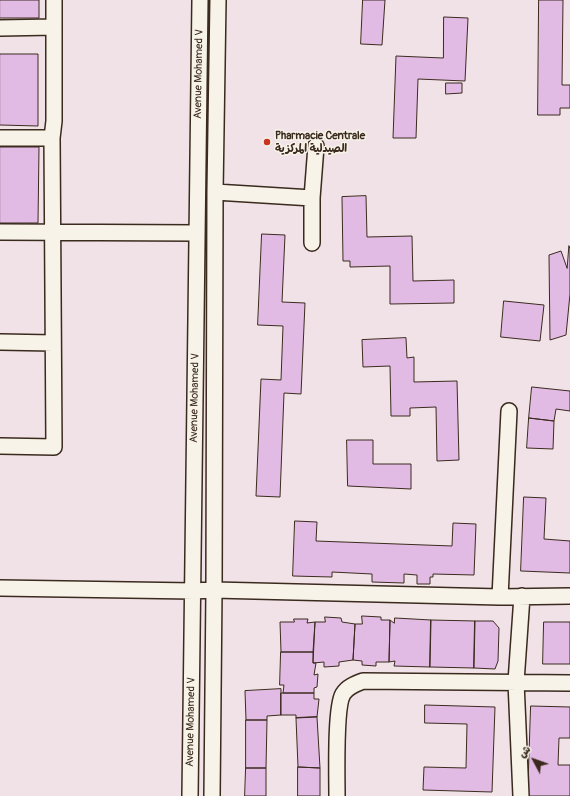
<!DOCTYPE html>
<html>
<head>
<meta charset="utf-8">
<style>
	body { margin:0 }
	#map { position:relative; width:570px; height:796px; overflow:hidden; background:#f1e2e7; font-family:Pangolin,"Playpen Sans Arabic",sans-serif }
	canvas { display:block }
	.north { position:absolute; left:514px; top:740px; width:40px; height:40px; -webkit-text-stroke:3px #f7f3e8; paint-order:stroke; rotate:311deg; font-size:11px; font-weight:700; line-height:16px; text-align:center; color:#3b2a1e }
	.north::after { content:''; display:block; margin:auto; width:14px; height:18px; background:#3b2a1e; clip-path:polygon(50% 0,100% 100%,50% 72%,0 100%) }
</style>
</head>
<body>
<div id="map">
<canvas width="570" height="796"></canvas>
<div class="north">ش</div>
</div>
<script>
const ctx = document.querySelector('canvas').getContext('2d');
ctx.lineJoin = 'round';
function fillPath(path, color) {
  ctx.fillStyle = color;
  ctx.fill(path, 'evenodd');
}
function stroke(path, color, width, dash) {
  ctx.strokeStyle = color;
  ctx.lineWidth = width;
  ctx.lineCap = dash ? 'butt' : 'round';
  ctx.setLineDash(dash || []);
  ctx.stroke(path);
}
function drawText(font, color, halo, rows, align = 'center') {
  ctx.font = font + ' Pangolin,"Playpen Sans Arabic",sans-serif';
  ctx.lineWidth = 3;
  ctx.setLineDash([]);
  ctx.textBaseline = 'middle';
  ctx.strokeStyle = halo;
  ctx.fillStyle = color;
  for (const [text, x, y, turn = 0] of rows) {
    ctx.save();
    ctx.translate(x, y);
    ctx.rotate((+turn || 0) * Math.PI / 180);
    ctx.textAlign = isNaN(turn) ? turn : align;
    if (halo) ctx.strokeText(text, 0, 0);
    ctx.fillText(text, 0, 0);
    ctx.restore();
  }
}
const building = new Path2D(`
	M 0,0 L 39,0 L 39,18 L 0,18 Z
	M 363,0 L 385,0 L 382,45 L 361,44 Z
	M 539,0 L 563,0 L 562,85 L 570,85 L 570,108 L 560,108 L 560,115 L 538,115 Z
	M 444,17 L 468,18 L 465,81 L 418,79 L 416,138 L 393,138 L 396,56 L 443,58 Z
	M 0,54 L 38,54 L 38,126 L 0,125 Z
	M 446,83 L 462,83 L 462,93 L 446,94 Z
	M 0,147 L 39,147 L 38,223 L 0,223 Z
	M 366,196 L 367,237 L 412,236 L 413,281 L 454,280 L 454,303 L 390,304 L 390,266 L 350,267 L 350,261 L 343,261 L 342,197 Z
	M 262,234 L 285,235 L 282,302 L 305,303 L 301,394 L 284,393 L 280,497 L 256,496 L 261,379 L 281,380 L 283,326 L 258,325 Z
	M 569,246 L 570,249 L 570,294 L 566,335 L 550,340 L 549,255 L 561,251 L 567,268 Z
	M 504,301 L 544,305 L 540,341 L 501,337 Z
	M 406,338 L 407,358 L 414,357 L 414,382 L 457,381 L 459,460 L 437,461 L 436,407 L 410,408 L 410,416 L 391,416 L 390,366 L 363,367 L 362,340 Z
	M 532,387 L 570,391 L 570,411 L 556,409 L 554,421 L 529,418 Z
	M 529,418 L 554,421 L 553,449 L 527,448 Z
	M 347,440 L 373,440 L 373,464 L 411,464 L 411,489 L 348,486 Z
	M 524,497 L 546,498 L 544,539 L 570,541 L 570,573 L 521,571 Z
	M 295,521 L 317,522 L 316,541 L 452,546 L 453,523 L 476,524 L 474,575 L 433,574 L 433,577 L 430,577 L 430,584 L 417,584 L 417,575 L 404,574 L 404,583 L 372,582 L 372,574 L 332,572 L 332,577 L 293,576 Z
	M 362,616 L 381,617 L 381,620 L 390,620 L 389,662 L 376,662 L 376,666 L 362,665 L 362,661 L 353,660 L 355,624 L 362,624 Z
	M 325,617 L 341,618 L 342,622 L 355,624 L 353,660 L 339,662 L 339,666 L 324,667 L 324,662 L 313,663 L 315,622 L 325,622 Z
	M 395,618 L 431,620 L 430,667 L 394,666 L 395,661 L 389,662 L 390,620 L 394,623 Z
	M 294,619 L 308,619 L 307,623 L 315,622 L 313,652 L 281,652 L 280,622 L 294,622 Z
	M 431,620 L 475,621 L 474,668 L 430,667 Z
	M 475,621 L 493,621 L 499,628 L 498,661 L 495,669 L 474,668 Z
	M 544,622 L 570,622 L 570,664 L 543,664 Z
	M 281,652 L 313,652 L 313,663 L 316,663 L 314,675 L 318,674 L 317,687 L 314,688 L 314,693 L 283,693 L 284,685 L 280,685 Z
	M 281,689 L 281,715 L 267,716 L 267,720 L 246,720 L 245,691 Z
	M 281,693 L 314,693 L 314,699 L 319,699 L 317,717 L 296,718 L 296,715 L 281,715 Z
	M 425,705 L 495,707 L 492,792 L 423,790 L 424,767 L 466,768 L 467,724 L 425,723 Z
	M 531,706 L 570,707 L 570,738 L 559,738 L 558,765 L 570,765 L 570,796 L 528,796 Z
	M 317,717 L 320,768 L 298,767 L 296,718 Z
	M 246,720 L 267,720 L 266,768 L 246,768 Z
	M 298,767 L 320,768 L 320,796 L 298,796 Z
	M 246,768 L 266,768 L 266,796 L 245,796 Z`);
fillPath(building, '#e2bbe4');
stroke(building, '#3b2a1e', 1);
const minor = new Path2D(`
	M 0,28 L 54,27
	M 0,138 L 52,138 L 54,121 L 54,0
	M 215,192 L 312,198
	M 0,232 L 197,233
	M 312,243 L 312,198 L 316,146
	M 0,342 L 53,343
	M 0,446 L 54,447 L 52,138
	M 0,588 L 193,591 L 214,590 L 500,597 L 570,596
	M 500,597 L 509,411
	M 190,796 L 200,0
	M 212,796 L 214,590 L 215,192 L 218,0
	M 337,796 C 337,777 335,707 343,694 C 347,687 355,684 363,681 L 570,683
	M 521,796 L 516,682 L 522,596`);
stroke(minor, '#3b2a1e', 18);
stroke(minor, '#f7f3e8', 15);
for (const [x, y, r, color] of [
	[267,142,4,"#c8321e"]
]) {
  const dot = new Path2D();
  dot.arc(x, y, r, 0, 2 * Math.PI);
  ctx.fillStyle = color;
  ctx.fill(dot);
  stroke(dot, '#f7f3e8', 1.5);
}
drawText('11px', '#3b2a1e', '#f7f3e8', [
	["Avenue Mohamed V",199,74,-89],
	["Avenue Mohamed V",195,398,-89],
	["Avenue Mohamed V",191,722,-89]
]);
drawText('bold 11px', '#3b2a1e', '#f7f3e8', [
	["Pharmacie Centrale",275,136],
	["الصيدلية المركزية",275,149]
], 'left');
</script>
</body>
</html>
